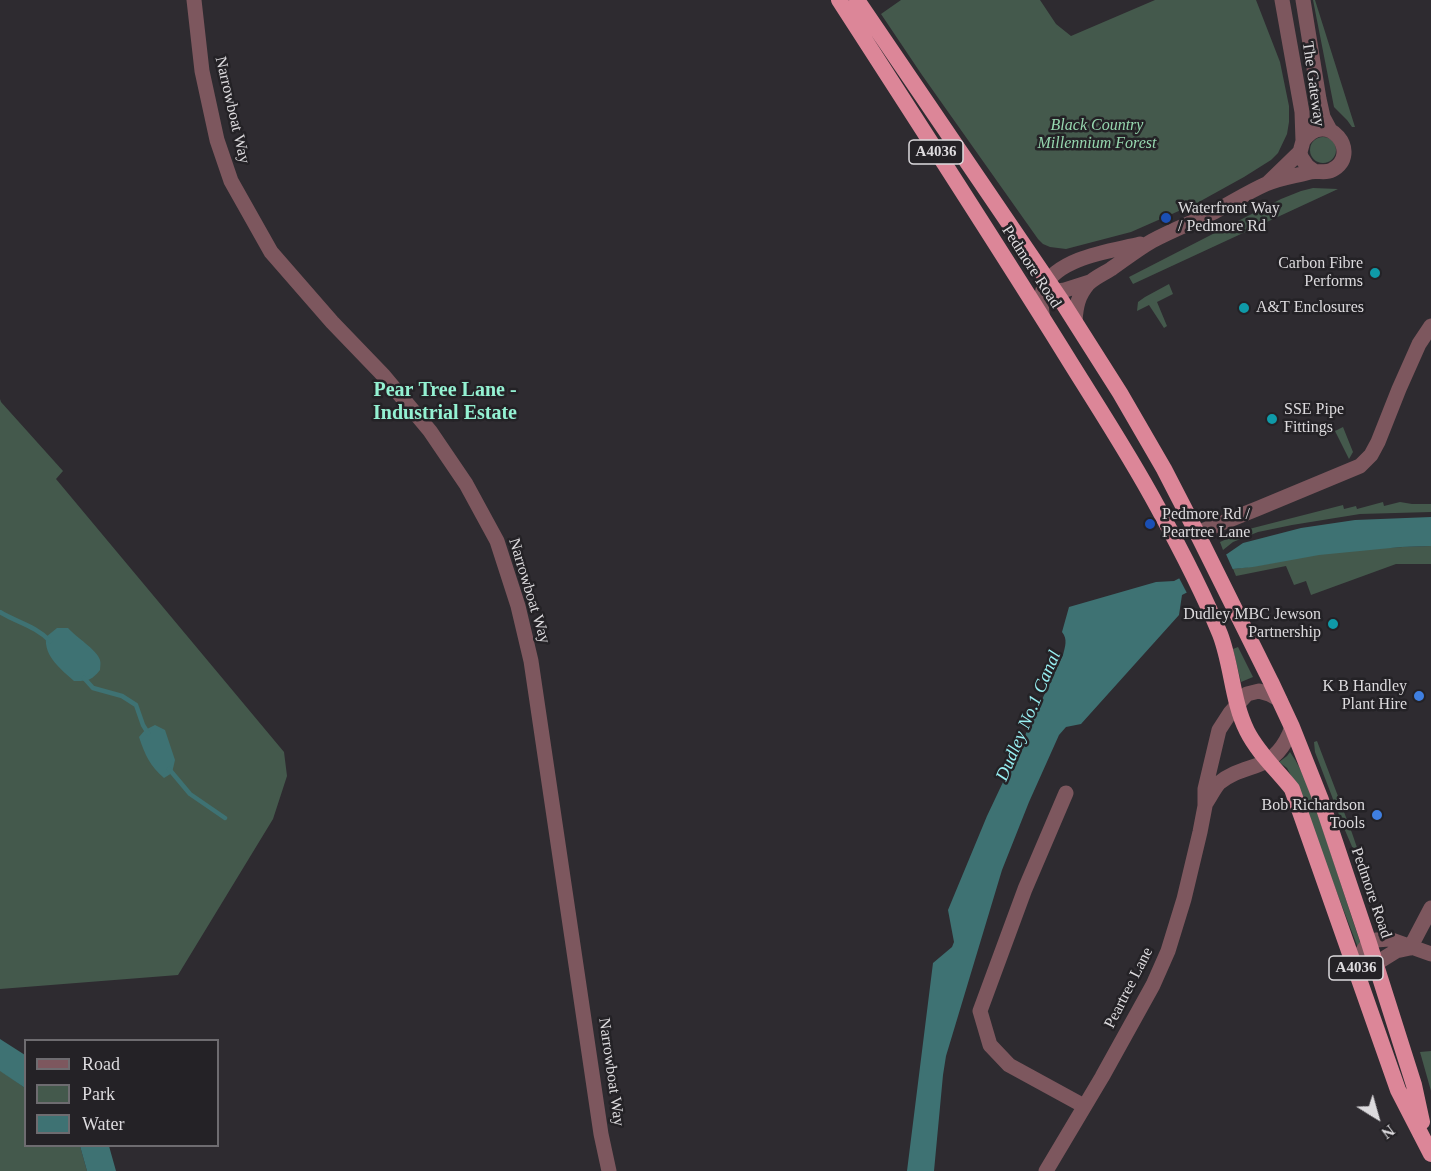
<!DOCTYPE html>
<html>
<head>
<meta charset="utf-8">
<style>
	body { margin:0 }
	#map { position:relative; width:1431px; height:1171px; overflow:hidden; background:#2e2b30; font-family:Georgia,serif }
	canvas { display:block }
	.legend { position:absolute; left:24px; top:1039px; width:195px; height:108px; box-sizing:border-box; background:#242226; border:2px solid #6e6c70; margin:0; padding:8px 10px; list-style:none; font-size:18px; color:#dddbde }
	.legend li { display:flex; align-items:center; gap:12px; height:30px }
	.legend b { width:30px; border:2px solid #6e6c70 }
	.north { position:absolute; left:1347px; top:1087px; width:60px; height:60px; -webkit-text-stroke:4px #242226; paint-order:stroke; rotate:143deg; font-size:16px; font-weight:700; line-height:24px; text-align:center; color:#dddbde }
	.north::after { content:''; display:block; margin:auto; width:21px; height:27px; background:#dddbde; clip-path:polygon(50% 0,100% 100%,50% 72%,0 100%) }
</style>
</head>
<body>
<div id="map">
<canvas width="1431" height="1171"></canvas>
<ul class="legend">
<li><b style="height:8px;background:#7d575e"></b>Road</li>
<li><b style="height:16px;background:#44594c"></b>Park</li>
<li><b style="height:16px;background:#3e7273"></b>Water</li>
</ul>
<div class="north">N</div>
</div>
<script>
const ctx = document.querySelector('canvas').getContext('2d');
ctx.lineJoin = 'round';
function fillPath(path, color) {
  ctx.fillStyle = color;
  ctx.fill(path, 'evenodd');
}
function stroke(path, color, width, dash) {
  ctx.strokeStyle = color;
  ctx.lineWidth = width;
  ctx.lineCap = dash ? 'butt' : 'round';
  ctx.setLineDash(dash || []);
  ctx.stroke(path);
}
function drawText(font, color, halo, rows, align = 'center') {
  ctx.font = font + ' Georgia,serif';
  ctx.lineWidth = 5;
  ctx.setLineDash([]);
  ctx.textBaseline = 'middle';
  ctx.strokeStyle = halo;
  ctx.fillStyle = color;
  for (const [text, x, y, turn = 0] of rows) {
    ctx.save();
    ctx.translate(x, y);
    ctx.rotate((+turn || 0) * Math.PI / 180);
    ctx.textAlign = isNaN(turn) ? turn : align;
    if (halo) ctx.strokeText(text, 0, 0);
    ctx.fillText(text, 0, 0);
    ctx.restore();
  }
}
fillPath(new Path2D(`
	M 901,0 L 1040,0 L 1056,24 L 1071,36 L 1155,0 L 1256,0 L 1280,62 L 1289,106 L 1289,122 L 1287,134 L 1278,153 L 1271,160 L 1244,177 L 1197,203 L 1131,232 L 1066,249 L 1050,247 L 1043,244 L 1038,239 L 922,75 L 881,14 Z
	M 1313,0 L 1315,0 L 1355,127 L 1352,127 L 1347,120 L 1334,107 Z
	M1310 150a13 13 0 1 1 26 0a13 13 0 1 1-26 0Z
	M 1313,188 L 1338,189 L 1133,284 L 1129,277 L 1281,199 L 1301,191 Z
	M 1169,284 L 1173,294 L 1157,302 L 1167,326 L 1164,328 L 1149,305 L 1137,311 L 1138,302 L 1145,297 Z
	M 0,399 L 1,402 L 63,471 L 56,479 L 284,752 L 287,776 L 273,819 L 178,975 L 0,989 Z
	M 1343,427 L 1353,452 L 1349,459 L 1335,431 Z
	M 1383,502 L 1384,506 L 1400,502 L 1412,504 L 1431,504 L 1431,512 L 1360,514 L 1292,525 L 1258,532 L 1233,542 L 1223,550 L 1220,542 L 1249,529 L 1343,505 L 1344,509 L 1356,506 L 1357,509 Z
	M 1431,546 L 1431,564 L 1396,564 L 1311,595 L 1306,581 L 1294,585 L 1286,566 L 1236,576 L 1233,569 C 1262,566 1291,558 1320,554 C 1356,549 1394,547 1431,546 Z
	M 1238,647 L 1253,677 L 1241,682 L 1233,649 Z
	M 1317,741 L 1352,833 L 1375,900 L 1344,828 L 1315,752 L 1314,742 Z
	M 1290,752 C 1305,773 1311,797 1320,821 C 1334,862 1347,904 1361,945 L 1358,948 L 1296,785 L 1287,768 L 1279,762 L 1287,756 Z
	M 1431,1051 L 1431,1091 L 1420,1052 Z
	M 0,1070 L 25,1088 L 26,1146 L 80,1146 L 87,1171 L 0,1171 Z`), '#44594c');
fillPath(new Path2D(`
	M 1431,517 L 1431,546 L 1401,547 L 1319,555 L 1253,567 L 1233,569 L 1182,595 L 1179,615 L 1081,724 L 1066,727 L 1059,735 L 1029,802 L 1002,870 L 946,1056 L 943,1075 L 934,1171 L 907,1171 L 933,963 L 952,947 L 954,942 L 948,910 L 987,816 L 1063,655 C 1065,647 1068,639 1062,632 L 1069,607 L 1156,582 L 1174,581 L 1227,554 L 1243,543 L 1301,528 L 1355,520 Z
	M 57,628 L 68,628 C 76,637 97,650 100,660 C 101,663 100,667 100,670 C 91,681 88,681 74,681 C 61,669 44,657 46,637 Z
	M 155,725 L 165,730 L 175,760 L 172,773 L 164,778 C 150,766 145,755 139,737 L 145,730 Z
	M 0,1039 L 25,1055 L 25,1088 L 0,1071 Z
	M 80,1146 L 109,1146 L 116,1171 L 87,1171 Z`), '#3e7273');
fillPath(new Path2D(`
	M 1225,552 L 1234,572 L 1188,595 L 1178,576 Z`), '#2e2b30');
stroke(new Path2D(`
	M 0,612 C 16,622 36,626 50,641
	M 84,678 L 93,688 L 122,696 L 136,705 L 143,725 L 148,733
	M 169,769 L 190,794 L 225,818`), '#3e7273', 4.5);
stroke(new Path2D(`
	M 1282,0 L 1302,112 L 1303,141 L 1300,152 L 1301,157 L 1307,166 L 1314,171
	M 1303,0 L 1319,99 L 1323,117 L 1330,130
	M 1268,183 L 1300,152
	M 1044,293 L 1065,290 L 1090,282
	M 1043,319 C 1041,309 1040,297 1044,287 C 1059,257 1112,251 1140,244
	M 1075,321 C 1076,306 1078,296 1088,284 C 1094,278 1103,274 1111,269 C 1124,260 1138,249 1152,241 C 1172,230 1194,222 1214,212 C 1231,203 1248,192 1266,184 C 1280,178 1296,176 1310,172 C 1318,170 1325,174 1332,170 C 1363,154 1327,107 1303,141
	M 1197,533 L 1259,508 L 1360,466 L 1371,455 L 1378,442 L 1399,389 L 1419,344 L 1431,326
	M 1066,793 L 1025,889 L 980,1011 L 990,1045 L 1009,1065 L 1084,1106
	M 1410,948 L 1431,908
	M 1364,965 L 1375,964 L 1396,951 L 1410,948
	M 1355,966 L 1364,949 L 1369,943 L 1376,940 L 1389,939 L 1431,954`), '#7d575e', 15);
stroke(new Path2D(`
	M 194,0 L 202,71 L 217,140 L 231,181 L 271,252 L 332,322 L 384,376 L 430,431 L 466,484 L 497,541 L 518,606 L 531,661 L 601,1134 L 609,1171
	M 1206,803 C 1210,797 1214,789 1219,783 C 1231,773 1244,770 1258,765 C 1276,759 1286,744 1292,727
	M 1046,1171 L 1102,1077 L 1153,985 L 1168,951 L 1184,899 L 1200,832 L 1205,806 L 1205,789 L 1219,730 L 1230,713 L 1247,694 L 1259,691 L 1269,694 L 1280,700`), '#7d575e', 15);
stroke(new Path2D(`
	M 839,0 C 914,116 989,232 1062,349 C 1094,401 1128,452 1157,506 C 1180,548 1202,590 1220,634 C 1232,665 1232,701 1247,731 C 1258,753 1277,770 1292,789 L 1398,1090 L 1431,1154
	M 857,0 L 1061,300 L 1120,393 L 1164,469 L 1197,533 L 1271,682 L 1292,727 L 1321,800 L 1369,943 L 1414,1085 L 1422,1122`), '#dc8698', 16);
for (const [x, y, r, color] of [
	[1166,218,6,"#1a4fb4"],
	[1375,273,6,"#0f9aa8"],
	[1244,308,6,"#0f9aa8"],
	[1272,419,6,"#0f9aa8"],
	[1150,524,6,"#1a4fb4"],
	[1333,624,6,"#0f9aa8"],
	[1419,696,6,"#3f7fe0"],
	[1377,815,6,"#3f7fe0"]
]) {
  const dot = new Path2D();
  dot.arc(x, y, r, 0, 2 * Math.PI);
  ctx.fillStyle = color;
  ctx.fill(dot);
  stroke(dot, '#242226', 2);
}
for (const [x, y, w] of [
	[936,152,54],
	[1356,968,54]
]) {
  const box = new Path2D();
  box.roundRect(x - w / 2, y - 12, w, 24, 4.5);
  ctx.fillStyle = '#242226';
  ctx.fill(box);
  stroke(box, '#dddbde', 1.5);
}
drawText('bold 15px', '#dddbde', null, [
	["A4036",936,152],
	["A4036",1356,968]
]);
drawText('16px', '#dddbde', '#242226', [
	["The Gateway",1313,84,82],
	["Narrowboat Way",232,110,77],
	["Pedmore Road",1031,267,57],
	["Narrowboat Way",529,591,73],
	["Pedmore Road",1371,893,71],
	["Peartree Lane",1129,988,-63],
	["Narrowboat Way",611,1072,82]
]);
drawText('italic 16px', '#96d7af', '#242226', [
	["Black Country",1097,126],
	["Millennium Forest",1097,144]
]);
drawText('16px', '#dddbde', '#242226', [
	["Waterfront Way",1178,209],
	["/ Pedmore Rd",1178,227],
	["Carbon Fibre",1363,264,"right"],
	["Performs",1363,282,"right"],
	["A&T Enclosures",1256,308],
	["SSE Pipe",1284,410],
	["Fittings",1284,428],
	["Pedmore Rd /",1162,515],
	["Peartree Lane",1162,533],
	["Dudley MBC Jewson",1321,615,"right"],
	["Partnership",1321,633,"right"],
	["K B Handley",1407,687,"right"],
	["Plant Hire",1407,705,"right"],
	["Bob Richardson",1365,806,"right"],
	["Tools",1365,824,"right"]
], 'left');
drawText('italic 18px', '#98f0f3', '#242226', [
	["Dudley No.1 Canal",1029,716,-67]
]);
drawText('bold 20px', '#94f1d2', '#242226', [
	["Pear Tree Lane -",445,391],
	["Industrial Estate",445,414]
]);
</script>
</body>
</html>
